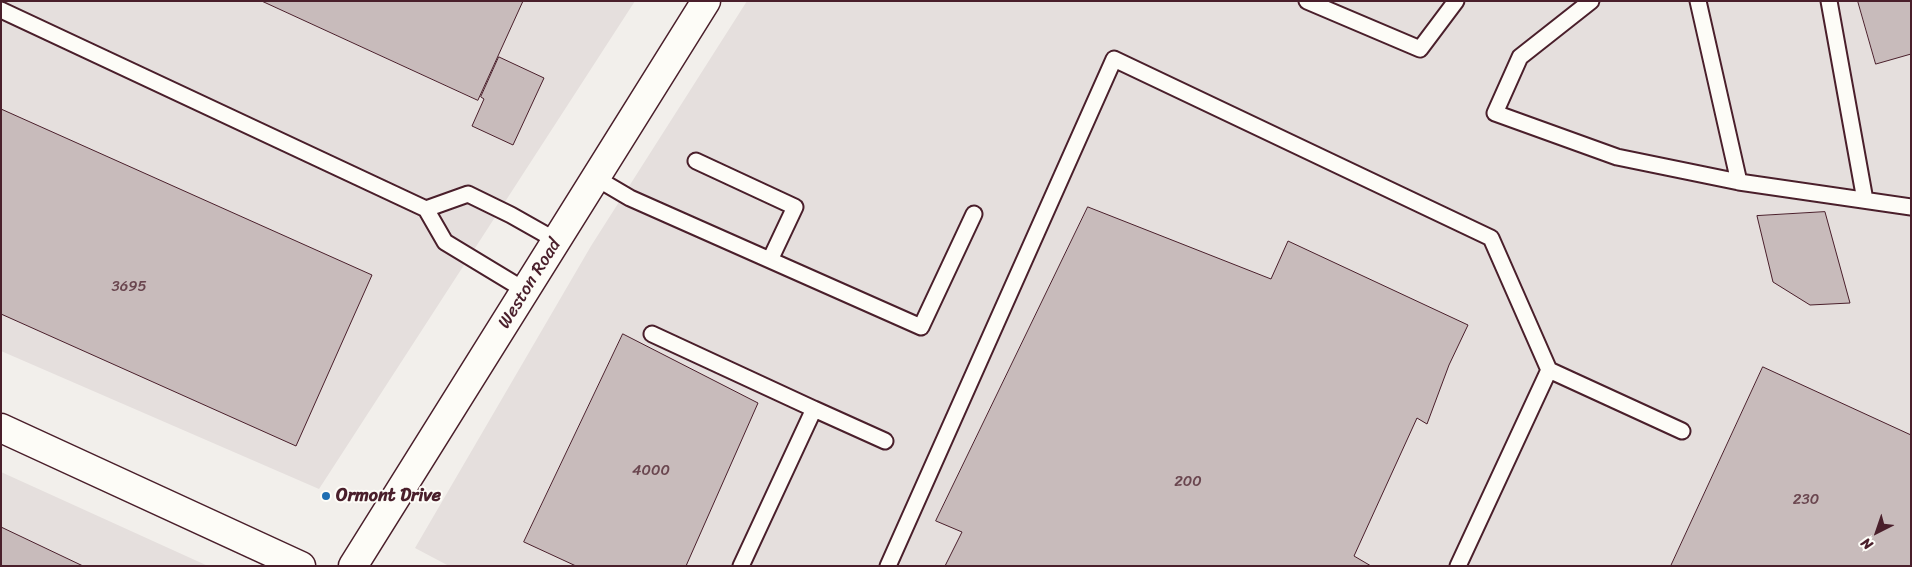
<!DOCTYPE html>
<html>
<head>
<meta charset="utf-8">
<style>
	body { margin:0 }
	#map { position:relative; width:1912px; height:567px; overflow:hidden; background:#f2efeb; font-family:Sriracha,sans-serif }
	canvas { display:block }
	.frame { position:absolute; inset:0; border:2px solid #4a1f2b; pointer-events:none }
	.north { position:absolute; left:1852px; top:507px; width:50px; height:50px; -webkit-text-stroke:4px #fdfcf7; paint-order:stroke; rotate:221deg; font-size:14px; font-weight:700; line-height:20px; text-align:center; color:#4a1f2b }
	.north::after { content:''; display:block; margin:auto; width:18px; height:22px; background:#4a1f2b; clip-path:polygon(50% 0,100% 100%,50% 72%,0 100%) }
</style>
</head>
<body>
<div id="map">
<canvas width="1912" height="567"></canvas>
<div class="frame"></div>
<div class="north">N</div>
</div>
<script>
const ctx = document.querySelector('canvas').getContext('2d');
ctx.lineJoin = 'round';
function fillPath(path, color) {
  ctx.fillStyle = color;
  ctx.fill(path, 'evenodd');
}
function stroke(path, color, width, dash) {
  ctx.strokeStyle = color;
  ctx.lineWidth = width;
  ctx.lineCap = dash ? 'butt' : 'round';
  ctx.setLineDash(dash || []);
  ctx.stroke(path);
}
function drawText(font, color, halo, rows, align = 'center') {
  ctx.font = font + ' Sriracha,sans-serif';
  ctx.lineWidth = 4;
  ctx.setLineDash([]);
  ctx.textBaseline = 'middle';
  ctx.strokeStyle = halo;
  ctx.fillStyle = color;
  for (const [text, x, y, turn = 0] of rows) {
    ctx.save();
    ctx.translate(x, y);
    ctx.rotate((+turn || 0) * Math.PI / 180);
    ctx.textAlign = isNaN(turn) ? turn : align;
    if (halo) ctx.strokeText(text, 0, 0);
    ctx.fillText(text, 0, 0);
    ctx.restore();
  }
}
fillPath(new Path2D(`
	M 1,1 L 635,1 L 319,489 L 1,351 Z
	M 747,1 L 1911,1 L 1911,566 L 449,566 L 415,548 L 591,246 Z
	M 1,472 L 208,566 L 1,566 Z`), '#e5dfdd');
const building = new Path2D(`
	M 262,1 L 523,1 L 478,100 Z
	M 1858,1 L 1911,1 L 1911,54 L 1876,64 Z
	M 499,57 L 544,78 L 513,145 L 472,126 L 484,99 L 481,97 Z
	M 1,109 L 372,275 L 296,446 L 1,314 Z
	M 1088,207 L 1271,279 L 1288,241 L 1468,325 L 1449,365 L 1427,424 L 1417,418 L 1354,556 L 1371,566 L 945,566 L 962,532 L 936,521 Z
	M 1825,212 L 1850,303 L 1810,305 L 1773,282 L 1757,216 Z
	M 623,334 L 758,403 L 686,566 L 576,566 L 524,542 Z
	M 1763,367 L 1911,435 L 1911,566 L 1671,566 Z
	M 1,527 L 83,566 L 1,566 Z`);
fillPath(building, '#c8bbbb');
stroke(building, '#4a1f2b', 1);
const lane = new Path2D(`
	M 1307,1 L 1420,49 L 1456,1
	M 1591,1 L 1520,57 L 1495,113 L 1617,157 L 1739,182
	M 1698,1 L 1739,182 L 1911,207
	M 1829,1 L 1865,200
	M 1,10 L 426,209 L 468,194 L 511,215 L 557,241
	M 696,161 L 795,207 L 770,260
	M 596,178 L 630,198 L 921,327 L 974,214
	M 426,209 L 445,242 L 526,291
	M 652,334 L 814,409 L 741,566
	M 814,409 L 885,441
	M 888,566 L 1114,59 L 1491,238 L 1549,370
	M 1458,566 L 1549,370 L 1682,431`);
const secondary = new Path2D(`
	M 1,428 L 301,566
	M 353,566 L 706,1`);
stroke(lane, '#4a1f2b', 19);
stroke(secondary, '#4a1f2b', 31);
stroke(lane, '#fdfcf7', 15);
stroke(secondary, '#fdfcf7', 28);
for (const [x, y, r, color] of [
	[326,496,5,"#1f6fb2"]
]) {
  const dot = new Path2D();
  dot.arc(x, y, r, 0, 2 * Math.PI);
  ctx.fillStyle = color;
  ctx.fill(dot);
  stroke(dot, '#fdfcf7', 2);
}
drawText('15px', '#6a464f', null, [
	["3695",129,287],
	["4000",651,471],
	["200",1188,482],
	["230",1806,500]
]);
drawText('18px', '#4a1f2b', '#fdfcf7', [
	["Weston Road",530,284,-58]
]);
drawText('bold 18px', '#4a1f2b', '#fdfcf7', [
	["Ormont Drive",336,496]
], 'left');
</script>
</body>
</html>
